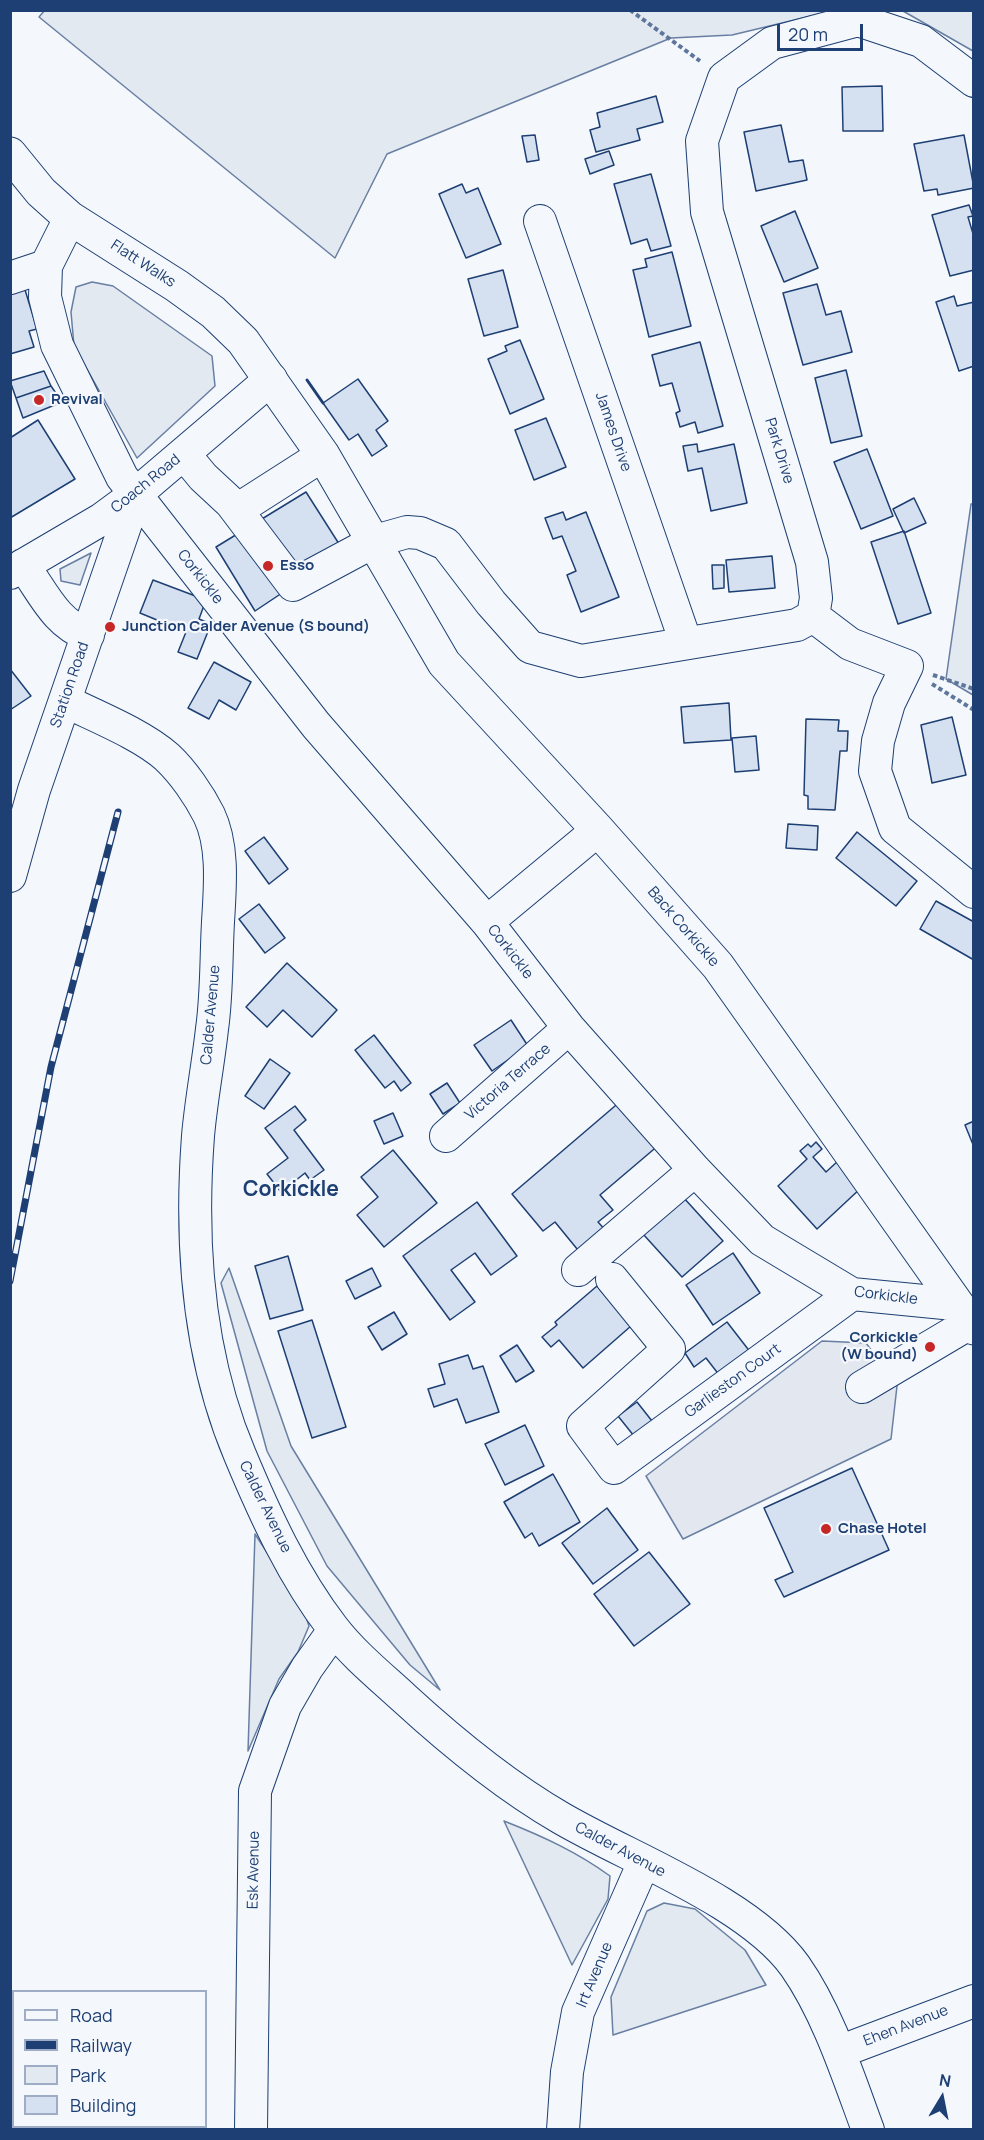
<!DOCTYPE html>
<html>
<head>
<meta charset="utf-8">
<style>
	body { margin:0 }
	#map { position:relative; width:984px; height:2140px; overflow:hidden; background:#f4f7fb; font-family:Manrope,sans-serif }
	canvas { display:block }
	.frame { position:absolute; inset:0; border:12px solid #1d3f73; pointer-events:none }
	.legend { position:absolute; left:12px; top:1990px; width:195px; height:138px; box-sizing:border-box; background:#f4f7fb; border:2px solid #9eadc5; margin:0; padding:8px 10px; list-style:none; font-size:18px; color:#1d3f73 }
	.legend li { display:flex; align-items:center; gap:12px; height:30px }
	.legend b { width:30px; border:2px solid #9eadc5 }
	.north { position:absolute; left:912px; top:2068px; width:60px; height:60px; -webkit-text-stroke:4px #f4f7fb; paint-order:stroke; rotate:10deg; font-size:16px; font-weight:700; line-height:24px; text-align:center; color:#1d3f73 }
	.north::after { content:''; display:block; margin:auto; width:21px; height:27px; background:#1d3f73; clip-path:polygon(50% 0,100% 100%,50% 72%,0 100%) }
	.scale { position:absolute; left:777px; top:24px; width:86px; height:27px; box-sizing:border-box; border:3px solid #1d3f73; border-top:0; padding-left:8px; font-size:18px; line-height:21px; white-space:nowrap; color:#1d3f73; -webkit-text-stroke:4px #f4f7fb; paint-order:stroke }
</style>
</head>
<body>
<div id="map">
<canvas width="984" height="2140"></canvas>
<div class="frame"></div>
<ul class="legend">
<li><b style="height:8px;background:#f4f7fb"></b>Road</li>
<li><b style="height:8px;background:#1d3f73"></b>Railway</li>
<li><b style="height:16px;background:#e3e9f0"></b>Park</li>
<li><b style="height:16px;background:#d5e0f0"></b>Building</li>
</ul>
<div class="north">N</div>
<div class="scale">20 m</div>
</div>
<script>
const ctx = document.querySelector('canvas').getContext('2d');
ctx.lineJoin = 'round';
function fillPath(path, color) {
  ctx.fillStyle = color;
  ctx.fill(path, 'evenodd');
}
function stroke(path, color, width, dash) {
  ctx.strokeStyle = color;
  ctx.lineWidth = width;
  ctx.lineCap = dash ? 'butt' : 'round';
  ctx.setLineDash(dash || []);
  ctx.stroke(path);
}
function drawText(font, color, halo, rows, align = 'center') {
  ctx.font = font + ' Manrope,sans-serif';
  ctx.lineWidth = 4.5;
  ctx.setLineDash([]);
  ctx.textBaseline = 'middle';
  ctx.strokeStyle = halo;
  ctx.fillStyle = color;
  for (const [text, x, y, turn = 0] of rows) {
    ctx.save();
    ctx.translate(x, y);
    ctx.rotate((+turn || 0) * Math.PI / 180);
    ctx.textAlign = isNaN(turn) ? turn : align;
    if (halo) ctx.strokeText(text, 0, 0);
    ctx.fillText(text, 0, 0);
    ctx.restore();
  }
}
const green = new Path2D(`
	M 45,10 L 832,10 L 832,11 L 732,35 L 671,38 L 387,154 L 335,258 L 39,17 Z
	M 903,11 L 973,11 L 973,51 Z
	M 92,282 L 113,286 L 212,356 L 215,386 L 137,458 L 74,346 L 71,312 L 76,287 Z
	M 971,504 L 974,504 L 973,695 L 946,679 Z
	M 91,553 L 80,585 L 61,581 L 60,569 Z
	M 229,1268 L 291,1446 L 440,1690 L 410,1665 L 327,1566 L 267,1451 L 221,1283 Z
	M 255,1534 L 303,1608 L 309,1626 L 298,1652 L 279,1679 L 248,1751 Z
	M 504,1821 C 542,1836 577,1852 610,1876 L 608,1899 L 572,1965 Z
	M 664,1903 L 695,1909 L 745,1950 L 766,1985 L 613,2035 L 611,1997 L 647,1911 Z`);
fillPath(green, '#e3e9f0');
stroke(green, '#687fa3', 1.5);
const parking = new Path2D(`
	M 822,1341 L 866,1343 L 897,1386 L 891,1439 L 683,1539 L 646,1476 Z`);
fillPath(parking, '#e3e8f0');
stroke(parking, '#687fa3', 1.5);
const building = new Path2D(`
	M 882,86 L 883,131 L 843,131 L 842,87 Z
	M 656,96 L 663,122 L 637,129 L 640,140 L 596,152 L 590,130 L 600,127 L 597,113 Z
	M 781,125 L 789,162 L 803,160 L 807,180 L 756,191 L 744,132 Z
	M 535,135 L 539,160 L 527,162 L 522,136 Z
	M 964,135 L 974,188 L 938,195 L 937,189 L 924,191 L 914,144 Z
	M 609,151 L 614,165 L 590,174 L 585,159 Z
	M 651,174 L 671,246 L 651,251 L 647,239 L 631,244 L 614,184 Z
	M 462,184 L 466,193 L 478,188 L 501,244 L 466,258 L 439,194 Z
	M 969,205 L 973,216 L 968,217 L 974,237 L 974,270 L 950,276 L 932,215 Z
	M 795,211 L 818,268 L 784,282 L 761,226 Z
	M 672,252 L 691,326 L 649,337 L 633,270 L 647,267 L 645,259 Z
	M 503,270 L 518,327 L 484,336 L 468,279 Z
	M 22,280 L 37,329 L 29,331 L 34,347 L 10,354 L 10,284 Z
	M 817,284 L 826,315 L 841,311 L 852,352 L 803,365 L 783,293 Z
	M 954,296 L 957,306 L 974,302 L 974,366 L 959,371 L 936,302 Z
	M 520,340 L 544,399 L 510,414 L 488,359 L 507,351 L 505,346 Z
	M 700,342 L 723,426 L 698,433 L 695,422 L 680,427 L 676,413 L 680,411 L 672,383 L 660,386 L 652,355 Z
	M 846,370 L 862,436 L 831,443 L 815,378 Z
	M 44,371 L 51,386 L 16,398 L 10,381 Z
	M 358,379 L 388,421 L 376,430 L 387,446 L 372,456 L 358,434 L 349,440 L 323,403 Z
	M 51,386 L 62,402 L 23,418 L 16,398 Z
	M 546,418 L 566,467 L 534,480 L 515,430 Z
	M 38,420 L 75,479 L 10,518 L 10,438 Z
	M 697,444 L 698,452 L 734,444 L 747,503 L 711,511 L 702,468 L 688,471 L 683,446 Z
	M 867,449 L 893,516 L 861,529 L 834,462 Z
	M 306,492 L 341,547 L 282,593 L 255,611 L 216,547 Z
	M 914,498 L 926,523 L 904,533 L 893,509 Z
	M 563,512 L 566,520 L 586,512 L 619,597 L 581,612 L 567,575 L 576,571 L 562,536 L 553,539 L 545,518 Z
	M 904,531 L 931,613 L 898,624 L 871,542 Z
	M 772,556 L 775,588 L 729,592 L 726,560 Z
	M 712,565 L 724,565 L 724,588 L 713,589 Z
	M 153,580 L 206,600 L 199,619 L 211,624 L 197,659 L 178,652 L 186,632 L 140,613 Z
	M 214,662 L 251,682 L 236,710 L 219,700 L 209,719 L 188,708 Z
	M 10,669 L 31,696 L 10,710 Z
	M 729,703 L 731,740 L 684,743 L 681,707 Z
	M 952,717 L 966,775 L 932,783 L 921,725 Z
	M 806,719 L 839,720 L 838,731 L 848,731 L 847,751 L 840,751 L 835,810 L 808,809 L 808,796 L 804,795 Z
	M 756,736 L 759,770 L 735,772 L 732,738 Z
	M 788,824 L 818,826 L 817,850 L 786,848 Z
	M 857,832 L 917,881 L 896,906 L 836,858 Z
	M 264,837 L 288,869 L 269,884 L 245,851 Z
	M 936,901 L 974,922 L 974,960 L 920,929 Z
	M 259,904 L 285,938 L 265,953 L 239,919 Z
	M 287,963 L 337,1010 L 312,1037 L 283,1010 L 267,1027 L 246,1007 Z
	M 511,1020 L 528,1046 L 492,1071 L 474,1045 Z
	M 374,1035 L 411,1083 L 401,1091 L 394,1081 L 385,1088 L 355,1050 Z
	M 270,1059 L 290,1073 L 264,1109 L 245,1096 Z
	M 447,1083 L 460,1103 L 443,1114 L 430,1094 Z
	M 622,1100 L 660,1144 L 600,1195 L 613,1210 L 598,1222 L 608,1233 L 582,1255 L 555,1222 L 543,1231 L 512,1194 Z
	M 295,1106 L 306,1120 L 294,1130 L 324,1170 L 310,1180 L 305,1173 L 281,1192 L 267,1174 L 288,1158 L 265,1128 Z
	M 393,1113 L 403,1136 L 384,1144 L 374,1121 Z
	M 974,1121 L 974,1147 L 965,1125 Z
	M 816,1142 L 822,1149 L 813,1157 L 826,1172 L 838,1161 L 862,1187 L 817,1229 L 778,1186 L 807,1159 L 800,1151 L 808,1144 L 811,1147 Z
	M 393,1150 L 437,1203 L 384,1247 L 357,1215 L 378,1197 L 361,1177 Z
	M 683,1197 L 723,1241 L 682,1277 L 643,1234 Z
	M 477,1202 L 517,1256 L 491,1275 L 475,1253 L 451,1270 L 475,1302 L 450,1320 L 403,1256 Z
	M 733,1253 L 760,1293 L 713,1325 L 686,1285 Z
	M 288,1256 L 303,1310 L 270,1319 L 255,1266 Z
	M 372,1268 L 381,1286 L 355,1299 L 346,1281 Z
	M 597,1286 L 631,1326 L 583,1368 L 559,1340 L 551,1347 L 542,1337 L 557,1325 L 555,1322 Z
	M 394,1312 L 407,1334 L 382,1350 L 368,1327 Z
	M 312,1320 L 346,1427 L 312,1438 L 278,1331 Z
	M 727,1322 L 751,1353 L 720,1376 L 706,1358 L 694,1367 L 685,1353 Z
	M 517,1345 L 534,1371 L 516,1382 L 500,1356 Z
	M 468,1355 L 473,1369 L 483,1366 L 499,1412 L 466,1423 L 457,1399 L 434,1407 L 428,1389 L 445,1384 L 439,1364 Z
	M 637,1402 L 652,1421 L 634,1436 L 618,1416 Z
	M 525,1425 L 544,1466 L 505,1485 L 485,1444 Z
	M 852,1468 L 889,1550 L 784,1597 L 775,1580 L 793,1572 L 764,1508 Z
	M 553,1474 L 580,1522 L 539,1546 L 532,1533 L 525,1538 L 504,1502 Z
	M 607,1508 L 638,1550 L 593,1584 L 562,1543 Z
	M 649,1552 L 690,1604 L 634,1646 L 594,1594 Z`);
fillPath(building, '#d5e0f0');
stroke(building, '#1d3f73', 1.5);
const minor = new Path2D(`
	M 70,218 L 46,266 L 45,297 L 57,345 L 122,477 L 316,725 L 487,922 L 569,1028 L 695,1170 L 762,1240 L 852,1294 L 954,1304
	M 540,221 L 686,643
	M 10,278 L 46,266
	M 184,454 L 203,477 L 231,503 L 293,585 L 375,541 L 407,532 L 420,533 L 446,544 L 491,603 L 530,647 L 581,661 L 797,625 L 813,616 L 816,598 L 812,562 L 707,212 L 702,141 L 724,78 L 772,43 L 858,20 L 921,41 L 974,81
	M 237,510 L 323,455
	M 23,565 C 43,592 55,623 88,635
	M 10,573 L 102,519 L 136,494 L 271,379
	M 813,616 L 850,644 L 907,666 L 889,703 L 878,741 L 875,771 L 895,828 L 974,892
	M 65,701 C 95,716 141,734 167,757 C 183,772 199,795 209,815 C 224,846 220,888 218,922 C 216,957 217,994 212,1029 C 208,1065 201,1101 198,1136 C 190,1242 198,1356 240,1455 C 265,1515 293,1576 333,1628 C 353,1654 380,1676 404,1698 C 452,1742 504,1785 561,1818 C 629,1858 749,1902 795,1966 C 828,2013 848,2076 868,2130
	M 10,876 L 34,790 L 136,494
	M 487,922 L 598,830
	M 446,1136 L 569,1028
	M 578,1270 L 695,1170
	M 612,1279 L 669,1349 L 583,1426 L 614,1468 L 852,1294
	M 862,1387 L 970,1323
	M 839,2052 L 974,2001
	M 251,2130 L 255,1791 L 285,1706 L 307,1668 L 334,1630
	M 563,2130 L 567,2072 L 578,2012 L 644,1862`);
const major = new Path2D(`
	M 10,154 L 41,192 L 70,218 L 177,286 L 213,312 L 243,341 L 323,455 L 444,663 L 598,830 L 718,966 L 974,1328`);
stroke(minor, '#1d3f73', 34);
stroke(major, '#1d3f73', 35);
stroke(new Path2D(`
	M 630,10 L 700,61
	M 933,675 L 974,689
	M 932,684 L 974,710`), '#5e769c', 4, [4.5, 3]);
stroke(minor, '#f4f7fb', 32);
stroke(major, '#f4f7fb', 33);
const rail = new Path2D(`
	M 10,1281 L 51,1067 L 118,812`);
stroke(rail, '#1d3f73', 7);
stroke(rail, '#f4f7fb', 4.5, [14]);
stroke(new Path2D(`
	M 307,380 L 323,403`), '#1d3f73', 3);
for (const [x, y, r, color] of [
	[39,400,6,"#c62828"],
	[268,566,6,"#c62828"],
	[110,627,6,"#c62828"],
	[930,1347,6,"#c62828"],
	[826,1529,6,"#c62828"]
]) {
  const dot = new Path2D();
  dot.arc(x, y, r, 0, 2 * Math.PI);
  ctx.fillStyle = color;
  ctx.fill(dot);
  stroke(dot, '#f4f7fb', 2);
}
drawText('15px', '#1d3f73', '#f4f7fb', [
	["Flatt Walks",143,264,33],
	["James Drive",613,432,71],
	["Park Drive",779,451,73],
	["Coach Road",146,484,-39],
	["Corkickle",200,577,52],
	["Station Road",70,685,-71],
	["Back Corkickle",683,927,49],
	["Corkickle",510,952,52],
	["Calder Avenue",211,1015,-85],
	["Victoria Terrace",508,1082,-41],
	["Corkickle",886,1296,7],
	["Garlieston Court",733,1381,-36],
	["Calder Avenue",265,1507,64],
	["Calder Avenue",620,1850,28],
	["Esk Avenue",254,1870,-89],
	["Irt Avenue",595,1975,-67],
	["Ehen Avenue",906,2026,-21]
]);
drawText('bold 15px', '#1d3f73', '#f4f7fb', [
	["Revival",51,400],
	["Esso",280,566],
	["Junction Calder Avenue (S bound)",122,627],
	["Corkickle",918,1338,"right"],
	["(W bound)",918,1355,"right"],
	["Chase Hotel",838,1529]
], 'left');
drawText('bold 21px', '#1d3f73', '#f4f7fb', [
	["Corkickle",291,1190]
]);
</script>
</body>
</html>
